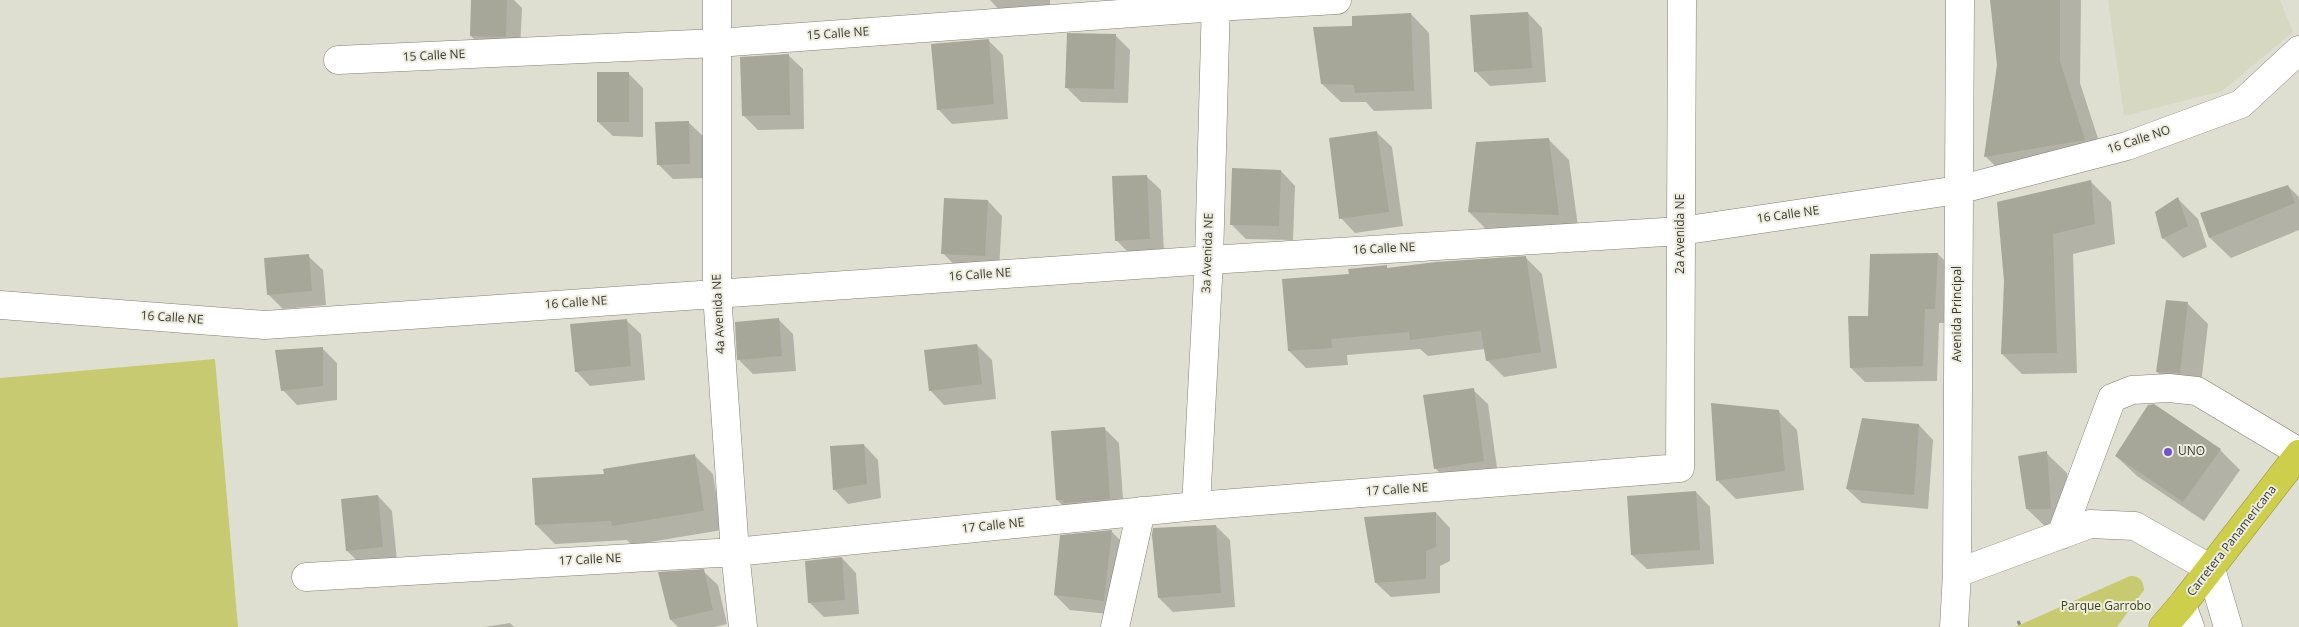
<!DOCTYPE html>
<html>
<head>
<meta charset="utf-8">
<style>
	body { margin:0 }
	canvas { display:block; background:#dedfd1 }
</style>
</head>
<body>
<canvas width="2299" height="627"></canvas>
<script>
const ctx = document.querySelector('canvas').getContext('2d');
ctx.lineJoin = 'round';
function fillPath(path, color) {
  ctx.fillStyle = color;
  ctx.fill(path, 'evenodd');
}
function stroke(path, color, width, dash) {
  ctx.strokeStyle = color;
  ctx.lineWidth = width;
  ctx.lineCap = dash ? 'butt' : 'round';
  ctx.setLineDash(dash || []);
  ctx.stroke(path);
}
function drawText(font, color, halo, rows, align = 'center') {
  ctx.font = font + ' "Open Sans",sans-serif';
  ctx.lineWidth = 4;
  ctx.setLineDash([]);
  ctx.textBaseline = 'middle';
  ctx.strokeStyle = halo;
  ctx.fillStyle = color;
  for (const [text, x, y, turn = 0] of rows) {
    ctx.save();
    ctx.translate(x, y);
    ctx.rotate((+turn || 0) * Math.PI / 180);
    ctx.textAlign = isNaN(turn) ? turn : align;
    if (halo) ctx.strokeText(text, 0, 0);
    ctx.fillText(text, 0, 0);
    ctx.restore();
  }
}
fillPath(new Path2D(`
	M 2108,0 L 2280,0 L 2293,32 L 2222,91 L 2124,116 Z`), '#d6d8c2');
fillPath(new Path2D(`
	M 215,359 L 238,627 L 0,627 L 0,378 Z
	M 2130,576 C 2139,575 2144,581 2144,590 L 2117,627 L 2015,627 Z`), '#c7ca70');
fillPath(new Path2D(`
	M 473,0 L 514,0 L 522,8 L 520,51 L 485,50 L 471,36 Z
	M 990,0 L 1050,0 L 1050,16 L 1005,16 Z
	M 1991,0 L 2081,0 L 2080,83 L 2105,160 L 2006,176 L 1985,156 L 1998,65 Z
	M 1528,13 L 1542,28 L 1546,82 L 1490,86 L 1475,71 Z
	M 1411,14 L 1429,33 L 1432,109 L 1374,111 L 1366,102 L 1341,102 L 1322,84 L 1354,28 Z
	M 1115,35 L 1130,50 L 1128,103 L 1081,102 L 1066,87 Z
	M 988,40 L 1003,55 L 1008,119 L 952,124 L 938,109 Z
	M 788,55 L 803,69 L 804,129 L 758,130 L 743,115 Z
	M 628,73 L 643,88 L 643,137 L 613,136 L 598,122 Z
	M 688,122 L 703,136 L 704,178 L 673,179 L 658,164 Z
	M 1377,133 L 1392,147 L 1403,226 L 1355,233 L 1341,218 Z
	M 1548,139 L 1569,160 L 1579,234 L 1489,232 L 1469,212 Z
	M 1281,171 L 1295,186 L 1293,240 L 1246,239 L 1231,224 Z
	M 1146,176 L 1161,190 L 1164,253 L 1131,255 L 1116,240 Z
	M 2091,182 L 2111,202 L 2115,244 L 2073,254 L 2077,373 L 2022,374 L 2002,354 L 2005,281 Z
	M 2288,186 L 2299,197 L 2299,230 L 2231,258 L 2210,238 L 2202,214 Z
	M 2178,199 L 2198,219 L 2207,247 L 2183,258 L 2163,238 Z
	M 988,201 L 1002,216 L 999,270 L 957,268 L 943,253 Z
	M 1938,254 L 1952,268 L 1949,323 L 1939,323 L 1937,381 L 1865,382 L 1851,368 L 1869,317 Z
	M 308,256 L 323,270 L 326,305 L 283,309 L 268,294 Z
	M 1525,257 L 1542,274 L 1557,368 L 1504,377 L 1487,360 L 1485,349 L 1428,356 L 1420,349 L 1347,355 L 1348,365 L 1306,368 L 1289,351 L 1350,275 L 1386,267 L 1388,269 Z
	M 2188,304 L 2208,324 L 2200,393 L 2177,392 L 2157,372 Z
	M 778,319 L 793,334 L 796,371 L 753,374 L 739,360 L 736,323 Z
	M 626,320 L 641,334 L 645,380 L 590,386 L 576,371 Z
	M 977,345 L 992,360 L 996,399 L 944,405 L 930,390 Z
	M 322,348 L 337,363 L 337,400 L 297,405 L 283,390 Z
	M 1473,390 L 1488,404 L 1498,475 L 1450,483 L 1435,468 Z
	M 1778,411 L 1797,430 L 1804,490 L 1736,499 L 1718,481 Z
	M 1919,425 L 1933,440 L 1928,509 L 1862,503 L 1847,489 Z
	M 1105,429 L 1119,443 L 1124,513 L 1072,514 L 1057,500 Z
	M 864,445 L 878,460 L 881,498 L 848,504 L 834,489 Z
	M 2220,450 L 2240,470 L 2204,521 L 2137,476 L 2116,456 Z
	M 2046,453 L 2067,473 L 2071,529 L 2048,529 L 2027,509 Z
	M 694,455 L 713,474 L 722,530 L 632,545 L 627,540 L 555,544 L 536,525 L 605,475 Z
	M 1696,492 L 1710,507 L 1714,564 L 1647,569 L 1632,555 Z
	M 378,496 L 392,511 L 397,561 L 362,565 L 347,551 L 342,500 Z
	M 1436,513 L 1450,528 L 1450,561 L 1440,566 L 1440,593 L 1391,597 L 1376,583 Z
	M 1216,526 L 1230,540 L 1235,607 L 1173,612 L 1159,598 Z
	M 1111,531 L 1126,546 L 1118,615 L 1070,610 L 1055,595 Z
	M 842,558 L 856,573 L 859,614 L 824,617 L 809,602 Z
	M 703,571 L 718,585 L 727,624 L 715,627 L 678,627 L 671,620 Z
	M 510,623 L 514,627 L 484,627 Z`), '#0003');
fillPath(new Path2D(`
	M 471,0 L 507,0 L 506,37 L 470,36 Z
	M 1990,0 L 2060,0 L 2060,61 L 2085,140 L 1984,157 L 1997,65 Z
	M 1528,12 L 1532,68 L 1474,72 L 1470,15 Z
	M 1411,13 L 1414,91 L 1355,93 L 1354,85 L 1321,84 L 1313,27 L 1352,26 L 1352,16 Z
	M 1067,33 L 1116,34 L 1114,89 L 1065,88 Z
	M 989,39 L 994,104 L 937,110 L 931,44 Z
	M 789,54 L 790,115 L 742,116 L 740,57 Z
	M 597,72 L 629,72 L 629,122 L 597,122 Z
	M 689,121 L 690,164 L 657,165 L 655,122 Z
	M 1377,131 L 1389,212 L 1339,219 L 1329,138 Z
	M 1549,138 L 1559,215 L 1468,212 L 1476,142 Z
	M 1232,168 L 1281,170 L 1279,226 L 1230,225 Z
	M 1147,175 L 1150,239 L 1115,241 L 1112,176 Z
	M 2091,180 L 2095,224 L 2053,234 L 2057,353 L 2001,354 L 2004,281 L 1997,202 Z
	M 2288,185 L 2295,203 L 2209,238 L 2200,213 Z
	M 2178,197 L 2188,226 L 2162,239 L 2155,212 Z
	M 944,198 L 988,200 L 985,256 L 941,254 Z
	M 1938,253 L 1935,309 L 1925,309 L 1923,366 L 1850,368 L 1848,316 L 1868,316 L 1870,254 Z
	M 309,254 L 312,291 L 267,295 L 264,258 Z
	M 1526,256 L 1541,352 L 1486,361 L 1481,331 L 1410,340 L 1409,332 L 1331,339 L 1332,348 L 1288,351 L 1282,279 L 1349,274 L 1348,269 L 1387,265 L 1387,268 L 1436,262 Z
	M 2166,300 L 2188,302 L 2180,373 L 2156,372 Z
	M 779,318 L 782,356 L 737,360 L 735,322 Z
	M 627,319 L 631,366 L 575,372 L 570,324 Z
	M 977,344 L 982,384 L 929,391 L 924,350 Z
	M 323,347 L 323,386 L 281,391 L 275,350 Z
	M 1474,388 L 1484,461 L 1434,469 L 1423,395 Z
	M 1711,403 L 1779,410 L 1785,471 L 1716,481 Z
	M 2154,404 L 2221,449 L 2183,502 L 2115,456 L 2148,405 Z
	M 1862,418 L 1919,424 L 1914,495 L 1846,489 Z
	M 1105,427 L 1110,499 L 1064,503 L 1064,500 L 1056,500 L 1051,431 Z
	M 864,444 L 867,484 L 833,490 L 830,446 Z
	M 2047,451 L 2051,509 L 2026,509 L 2018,456 Z
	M 695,454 L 704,511 L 612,526 L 611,521 L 535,525 L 532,478 L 604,474 L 603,469 Z
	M 1696,491 L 1700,550 L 1631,555 L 1627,496 Z
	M 378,495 L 383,547 L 346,551 L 341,499 Z
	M 1436,512 L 1436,547 L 1426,551 L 1426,579 L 1375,583 L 1364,517 Z
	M 1216,525 L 1221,593 L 1158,598 L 1152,535 L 1153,528 Z
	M 1112,530 L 1104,601 L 1054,595 L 1060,535 Z
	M 842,557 L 845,600 L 808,603 L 805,561 Z
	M 704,569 L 713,610 L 670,620 L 658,572 Z`), '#a6a799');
const minor = new Path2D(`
	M 717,0 L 717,294 L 735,552 L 743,627
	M 338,60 L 717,43 L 1216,7 L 1337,0
	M 0,305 L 265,325 L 1209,260 L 1681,231 L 1958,190 L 2127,146 L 2241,104 L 2299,50
	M 1196,506 L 1209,260 L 1216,0
	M 2061,535 L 2112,398 L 2132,390 L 2169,388 L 2197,391 L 2299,452
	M 1957,573 L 2090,524 L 2135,526 L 2211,569 L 2228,627
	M 306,577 L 735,552 L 1196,506 L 1680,468 L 1682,0
	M 2182,605 L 2190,627
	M 1115,627 L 1141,511
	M 1954,627 L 1957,573 L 1960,0`);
const highway = new Path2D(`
	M 2163,627 L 2182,605 L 2299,454`);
stroke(minor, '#808174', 29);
stroke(highway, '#989a43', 29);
stroke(new Path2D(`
	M 2018,621 L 2021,627`), '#86877e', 3, [4, 4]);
stroke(minor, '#fff', 28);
stroke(highway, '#ccce4c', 28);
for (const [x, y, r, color] of [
	[2168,452,5,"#6f52cc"]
]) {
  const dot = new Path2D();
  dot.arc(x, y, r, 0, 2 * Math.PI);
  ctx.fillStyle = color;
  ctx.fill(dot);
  stroke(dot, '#ecedde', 2);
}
drawText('12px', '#383833', '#ecedde', [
	["15 Calle NE",838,34,-4],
	["15 Calle NE",434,56,-3],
	["16 Calle NO",2139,140,-18],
	["16 Calle NE",1788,215,-8],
	["2a Avenida NE",1681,234,-90],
	["16 Calle NE",1384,249,-3],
	["3a Avenida NE",1208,253,-88],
	["16 Calle NE",980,275,-4],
	["16 Calle NE",576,303,-4],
	["4a Avenida NE",719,314,-93],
	["Avenida Principal",1958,314,-90],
	["16 Calle NE",172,318,4],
	["17 Calle NE",1397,490,-4],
	["17 Calle NE",993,526,-6],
	["Carretera Panamericana",2232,541,-52],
	["17 Calle NE",590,560,-3]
]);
drawText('12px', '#383833', '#ecedde', [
	["UNO",2178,452]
], 'left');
drawText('12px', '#414117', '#ecedde', [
	["Parque Garrobo",2106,607]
]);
</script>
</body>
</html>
